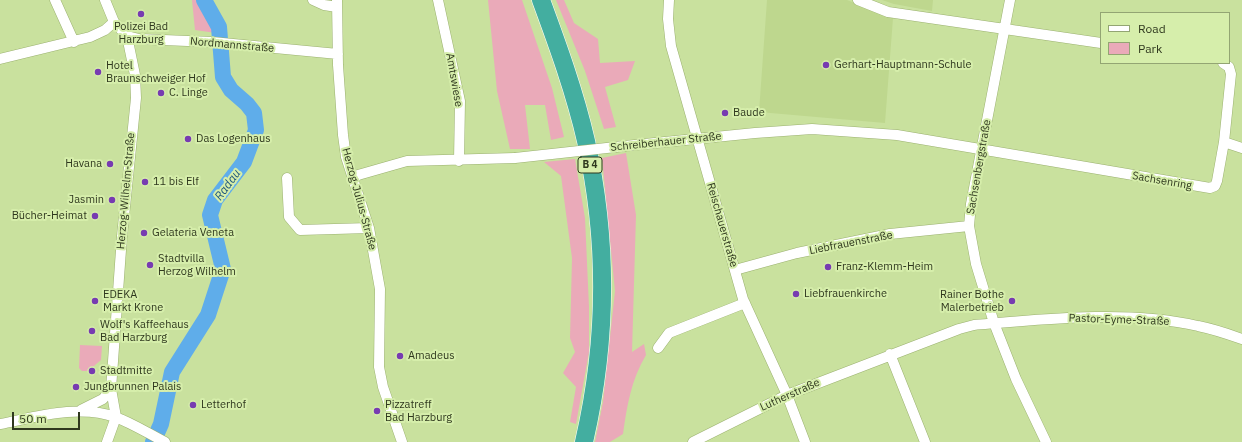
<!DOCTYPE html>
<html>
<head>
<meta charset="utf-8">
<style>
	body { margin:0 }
	#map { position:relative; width:1242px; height:442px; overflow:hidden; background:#c9e19e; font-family:"IBM Plex Sans",sans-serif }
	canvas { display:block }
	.legend { position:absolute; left:1100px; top:12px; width:130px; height:52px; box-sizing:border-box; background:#d6eeab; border:1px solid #93a573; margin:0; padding:5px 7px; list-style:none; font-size:12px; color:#2f381e }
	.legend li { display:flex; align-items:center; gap:8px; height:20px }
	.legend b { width:20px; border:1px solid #93a573 }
	.scale { position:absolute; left:12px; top:412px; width:68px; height:18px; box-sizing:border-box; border:2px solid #2f381e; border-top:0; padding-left:5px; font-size:12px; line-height:14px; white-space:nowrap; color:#2f381e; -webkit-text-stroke:3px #d6eeab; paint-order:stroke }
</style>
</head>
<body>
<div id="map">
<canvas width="1242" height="442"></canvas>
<ul class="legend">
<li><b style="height:5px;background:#fff"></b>Road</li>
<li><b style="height:11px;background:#eaaab9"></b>Park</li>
</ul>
<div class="scale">50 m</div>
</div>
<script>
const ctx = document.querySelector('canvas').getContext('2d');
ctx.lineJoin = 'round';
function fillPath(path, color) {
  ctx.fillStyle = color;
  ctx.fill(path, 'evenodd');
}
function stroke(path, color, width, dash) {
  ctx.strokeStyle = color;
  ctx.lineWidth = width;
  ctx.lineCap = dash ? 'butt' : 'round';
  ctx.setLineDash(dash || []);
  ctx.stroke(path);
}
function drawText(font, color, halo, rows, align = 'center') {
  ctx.font = font + ' "IBM Plex Sans",sans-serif';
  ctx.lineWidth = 4;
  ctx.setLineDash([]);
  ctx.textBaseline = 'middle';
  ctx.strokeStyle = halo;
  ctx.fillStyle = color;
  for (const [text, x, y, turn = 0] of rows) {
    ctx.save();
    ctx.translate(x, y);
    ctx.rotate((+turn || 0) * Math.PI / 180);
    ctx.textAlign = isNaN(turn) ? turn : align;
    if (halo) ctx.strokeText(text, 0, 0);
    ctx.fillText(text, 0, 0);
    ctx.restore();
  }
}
fillPath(new Path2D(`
	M 767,0 L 847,0 L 893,18 L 885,123 L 759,112 Z
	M 882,0 L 933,0 L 932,11 L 894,4 Z`), '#bed78e');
fillPath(new Path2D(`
	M 192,0 L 211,0 L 222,24 L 223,34 L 195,30 Z
	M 488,0 L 522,0 L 552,88 L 564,137 L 551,140 L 545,105 L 525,105 L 530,149 L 510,149 L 497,91 Z
	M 556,0 L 564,0 L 574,23 L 598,39 L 600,63 L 635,61 L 628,80 L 605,87 L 616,127 L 604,129 L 585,71 Z
	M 626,153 L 636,215 L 632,352 L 644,344 L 646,355 C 631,380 627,406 623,434 L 610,442 L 595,442 L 603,402 L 615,291 L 602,158 Z
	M 575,159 L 585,218 L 589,307 L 589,352 L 576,424 L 570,422 L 576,387 L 563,373 L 575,352 L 570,338 L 572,258 L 561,176 L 544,162 Z
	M 80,345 L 102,346 L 101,360 L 88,371 L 82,371 L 79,368 Z`), '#eaaab9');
stroke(new Path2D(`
	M 153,442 L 161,424 L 172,372 L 208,315 L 223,269 L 210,215 L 215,200 L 244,162 L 256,130 L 254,113 L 247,104 L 231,90 L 223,77 L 219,27 L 204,0`), '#5fadea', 16);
const street = new Path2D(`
	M 55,0 L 74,42
	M 105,0 L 114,22 L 127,36 L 135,75 L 136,98 L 122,236 L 111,389 L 116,417 L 107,442
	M 313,0 L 324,5 L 337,7
	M 337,0 L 338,65 L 343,135 L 346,157 L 369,228 L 380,289 L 379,367 L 383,387 L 402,442
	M 438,0 L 460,101 L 459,161
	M 669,0 L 668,19 L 671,46 L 743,299 L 787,395 L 805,442
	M 858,0 L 888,12 L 1101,43
	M 1010,0 L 971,204 L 969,226 L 976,264 L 994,323 L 1016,379 L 1046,442
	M 127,36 L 139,39 L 212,42 L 338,54
	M 0,59 L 90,37 L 105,30 L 114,22
	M 1224,142 L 1242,148
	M 625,146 L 755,133 L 812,129 L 897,135 L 1210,188 L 1215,186 L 1217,181 L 1224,142 L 1231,74 L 1229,67 L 1223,63
	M 287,178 L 289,217 L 300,230 L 369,228
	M 353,179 L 358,175 L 407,161 L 515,158
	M 735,270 L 797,253 L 890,234 L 969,226
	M 658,348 L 669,333 L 745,303
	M 890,354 L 925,442
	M 81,410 L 103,399 L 111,389
	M 0,424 C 36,417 80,404 115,417 C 132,423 149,434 165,442
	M 693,442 L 787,395 L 959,329 L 974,325 C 1045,319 1129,310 1198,326 C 1213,329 1228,334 1242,339`);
const highway = new Path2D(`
	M 541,0 C 558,46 575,93 586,141 C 608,240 607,343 584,442`);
stroke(street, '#9bb170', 11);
stroke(highway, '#fff', 19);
stroke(street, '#fff', 10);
stroke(highway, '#43aea0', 18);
const streetBridge = new Path2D(`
	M 515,158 L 625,146`);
stroke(streetBridge, '#9bb170', 11, []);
stroke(streetBridge, '#fff', 10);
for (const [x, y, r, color] of [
	[141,14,4,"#773bb1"],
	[826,65,4,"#773bb1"],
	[98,72,4,"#773bb1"],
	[161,93,4,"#773bb1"],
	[725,113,4,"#773bb1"],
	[188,139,4,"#773bb1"],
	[110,164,4,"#773bb1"],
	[145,182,4,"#773bb1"],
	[112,200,4,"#773bb1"],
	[95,216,4,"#773bb1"],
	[144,233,4,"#773bb1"],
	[150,265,4,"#773bb1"],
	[828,267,4,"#773bb1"],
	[796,294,4,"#773bb1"],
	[95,301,4,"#773bb1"],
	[1012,301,4,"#773bb1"],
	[92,331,4,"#773bb1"],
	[400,356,4,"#773bb1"],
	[92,371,4,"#773bb1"],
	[76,387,4,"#773bb1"],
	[193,405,4,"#773bb1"],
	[377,411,4,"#773bb1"]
]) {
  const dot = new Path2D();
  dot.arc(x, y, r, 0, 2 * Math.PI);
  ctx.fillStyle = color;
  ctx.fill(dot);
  stroke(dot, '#d6eeab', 1.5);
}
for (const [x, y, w] of [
	[590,165,24]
]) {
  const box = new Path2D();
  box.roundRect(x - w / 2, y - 8, w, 16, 3);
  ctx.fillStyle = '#d6eeab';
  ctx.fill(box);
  stroke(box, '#2f381e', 1);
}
drawText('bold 10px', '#2f381e', null, [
	["B 4",590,165]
]);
drawText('11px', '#2f381e', '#d6eeab', [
	["Polizei Bad",141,27,"center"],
	["Harzburg",141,40,"center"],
	["Gerhart-Hauptmann-Schule",834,65],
	["Hotel",106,66],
	["Braunschweiger Hof",106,79],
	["C. Linge",169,93],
	["Baude",733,113],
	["Das Logenhaus",196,139],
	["Havana",102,164,"right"],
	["11 bis Elf",153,182],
	["Jasmin",104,200,"right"],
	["Bücher-Heimat",87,216,"right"],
	["Gelateria Veneta",152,233],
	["Stadtvilla",158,259],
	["Herzog Wilhelm",158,272],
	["Franz-Klemm-Heim",836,267],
	["Liebfrauenkirche",804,294],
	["EDEKA",103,295],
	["Markt Krone",103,308],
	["Rainer Bothe",1004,295,"right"],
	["Malerbetrieb",1004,308,"right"],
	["Wolf's Kaffeehaus",100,325],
	["Bad Harzburg",100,338],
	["Amadeus",408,356],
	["Stadtmitte",100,371],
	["Jungbrunnen Palais",84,387],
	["Letterhof",201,405],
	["Pizzatreff",385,405],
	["Bad Harzburg",385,418]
], 'left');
drawText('11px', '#2f381e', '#d6eeab', [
	["Nordmannstraße",232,45,5],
	["Amtswiese",454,80,80],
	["Schreiberhauer Straße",666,142,-6],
	["Sachsenbergstraße",979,167,-80],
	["Sachsenring",1162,181,10],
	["Herzog-Wilhelm-Straße",126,191,-85],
	["Herzog-Julius-Straße",359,199,75],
	["Reischauerstraße",722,225,74],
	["Liebfrauenstraße",851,243,-11],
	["Pastor-Eyme-Straße",1119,320,2],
	["Lutherstraße",790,395,-24]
]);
drawText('italic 12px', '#1d567e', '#d6eeab', [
	["Radau",228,185,-54]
]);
</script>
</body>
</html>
